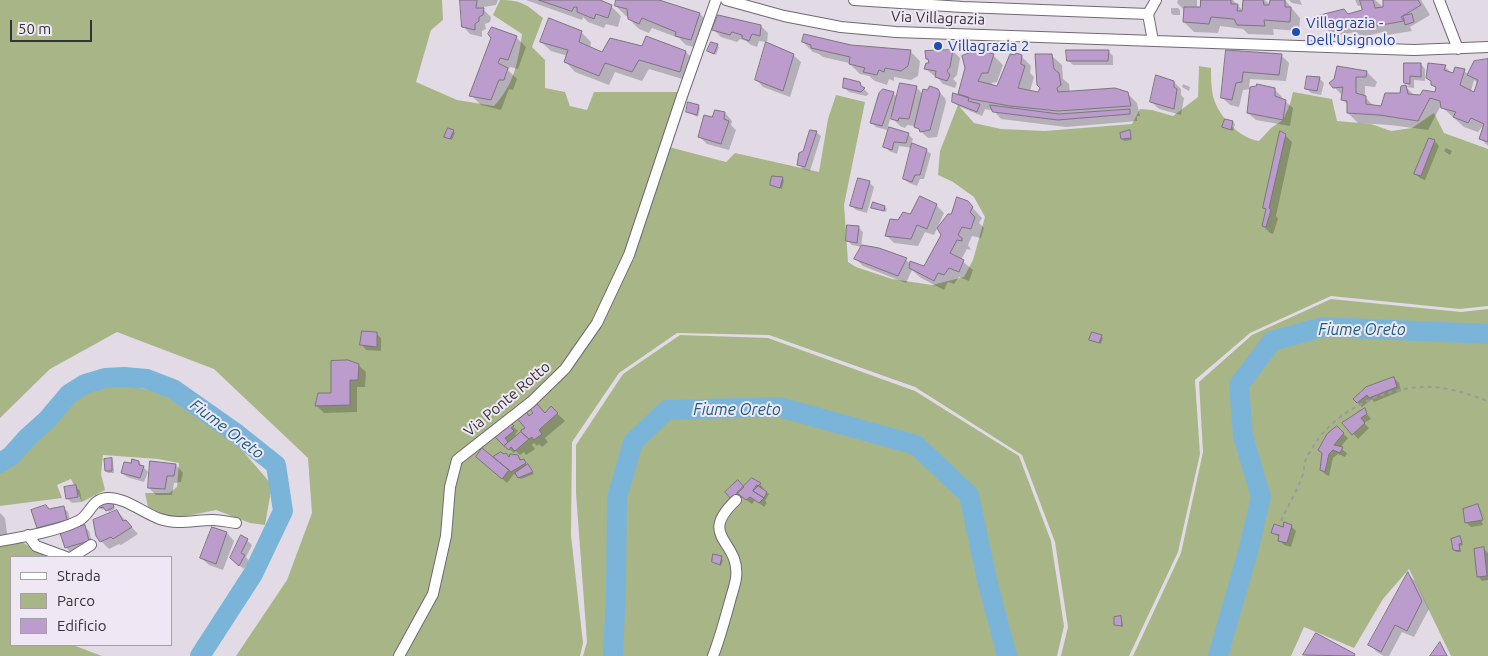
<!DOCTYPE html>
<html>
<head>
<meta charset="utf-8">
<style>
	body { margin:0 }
	#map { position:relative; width:1488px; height:656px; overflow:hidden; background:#e2dbe6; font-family:Ubuntu,sans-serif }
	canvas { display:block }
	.legend { position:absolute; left:10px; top:556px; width:162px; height:90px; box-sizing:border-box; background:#efe8f4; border:1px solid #a59fa8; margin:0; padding:6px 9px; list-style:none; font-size:15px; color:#353236 }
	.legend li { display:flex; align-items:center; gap:10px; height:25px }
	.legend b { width:25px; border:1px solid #a59fa8 }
	.scale { position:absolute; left:10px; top:20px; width:82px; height:22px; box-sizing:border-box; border:2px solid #353236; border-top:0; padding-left:6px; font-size:15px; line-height:18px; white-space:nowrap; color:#353236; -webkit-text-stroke:4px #efe8f4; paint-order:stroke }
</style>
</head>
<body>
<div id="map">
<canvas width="1488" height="656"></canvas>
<ul class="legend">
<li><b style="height:6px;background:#fff"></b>Strada</li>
<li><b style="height:14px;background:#a8b687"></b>Parco</li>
<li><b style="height:14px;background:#bc9bcd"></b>Edificio</li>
</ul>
<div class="scale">50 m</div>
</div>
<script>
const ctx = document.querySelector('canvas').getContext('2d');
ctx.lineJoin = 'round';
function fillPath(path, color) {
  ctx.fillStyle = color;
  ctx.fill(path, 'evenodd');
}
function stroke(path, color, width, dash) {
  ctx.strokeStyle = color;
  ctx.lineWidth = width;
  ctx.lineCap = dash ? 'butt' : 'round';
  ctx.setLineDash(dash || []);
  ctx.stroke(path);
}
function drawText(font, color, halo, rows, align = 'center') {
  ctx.font = font + ' Ubuntu,sans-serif';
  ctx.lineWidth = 4;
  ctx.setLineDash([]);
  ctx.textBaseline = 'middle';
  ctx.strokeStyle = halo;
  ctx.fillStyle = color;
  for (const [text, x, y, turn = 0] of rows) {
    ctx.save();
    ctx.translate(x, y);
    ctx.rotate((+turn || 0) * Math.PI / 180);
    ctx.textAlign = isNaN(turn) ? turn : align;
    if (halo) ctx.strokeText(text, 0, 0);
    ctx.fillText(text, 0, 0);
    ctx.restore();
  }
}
fillPath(new Path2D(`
	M 0,0 L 442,0 L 443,20 L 431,30 L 416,82 L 457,100 L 494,106 C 514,84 518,63 522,34 L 493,15 L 500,0 C 522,0 527,5 543,18 L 532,47 L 545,60 L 545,88 L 565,92 L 570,106 L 587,110 L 594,92 L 678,92 L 666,136 L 669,147 L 726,162 L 735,153 L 819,172 L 828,119 L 836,95 L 865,102 L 844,205 L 848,262 L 856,267 L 892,279 L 932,285 L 964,277 L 973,260 L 985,217 L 974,197 L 953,182 L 938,175 L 940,151 L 958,105 L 974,123 L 1001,129 L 1045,131 L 1132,124 L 1140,109 L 1152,110 L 1173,116 L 1198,97 L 1199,66 L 1211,68 C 1211,77 1211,87 1213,96 C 1218,116 1239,138 1259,141 L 1271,128 L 1283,120 L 1290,104 L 1293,92 L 1332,99 L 1337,121 L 1371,124 L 1391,131 L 1412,128 L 1434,113 L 1444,133 L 1488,149 L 1488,306 L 1460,309 L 1331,296 L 1250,333 L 1195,380 L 1200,454 L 1178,552 L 1129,656 L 1061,656 L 1068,627 L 1055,542 L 1022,455 L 915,387 L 769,335 L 677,333 L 619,373 L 572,442 L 571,535 L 583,643 L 580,656 L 236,656 L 287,580 L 312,513 L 308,458 L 214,369 L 117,332 L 50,369 L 0,418 Z
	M 1331,299 L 1461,312 L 1488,309 L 1488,656 L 1451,656 L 1409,569 L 1383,599 L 1354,648 L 1304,627 L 1291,656 L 1133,656 L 1181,553 L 1203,452 L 1199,382 L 1252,335 Z
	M 680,335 L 768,338 L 915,391 L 1019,456 L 1051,541 L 1064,626 L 1057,656 L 583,656 L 587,642 L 576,493 L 576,445 L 623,374 Z
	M 113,384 L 157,391 L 193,411 L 236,443 L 272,485 L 265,525 L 250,523 L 216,510 L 172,519 L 148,507 L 145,493 L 169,493 L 177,487 L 179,463 L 158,459 L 103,455 L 101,474 L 105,490 L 82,502 L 71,479 L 57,485 L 62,498 L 0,506 L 0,470 L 74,398 Z
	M 22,542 L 47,557 L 11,557 L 11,645 L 73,645 L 102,656 L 0,656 L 0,546 Z`), '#a8b687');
fillPath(new Path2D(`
	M 462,0 L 498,0 L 496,5 L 484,7 L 484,10 L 491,17 L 490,22 L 485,24 L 486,29 L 482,31 L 482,37 L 470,34 L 463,26 Z
	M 526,0 L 600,0 L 611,6 L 621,16 L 618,27 L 606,24 L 604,28 L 588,22 L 583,17 L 582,20 Z
	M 617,0 L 655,0 L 700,14 L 710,24 L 701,49 L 686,45 L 679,38 L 652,28 L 649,33 L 639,29 L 629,19 L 629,16 L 626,16 L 616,6 Z
	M 1178,0 L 1197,0 L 1197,8 L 1202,8 L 1202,0 L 1233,0 L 1244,12 L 1244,0 L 1265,0 L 1271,6 L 1271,0 L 1285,0 L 1300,18 L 1299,31 L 1273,29 L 1274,35 L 1248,34 L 1243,29 L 1220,26 L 1218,33 L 1194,32 L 1184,22 L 1185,11 L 1177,3 Z
	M 1289,0 L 1300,0 L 1302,5 L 1292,3 Z
	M 1355,0 L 1360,0 L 1362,2 L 1362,0 L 1375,0 L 1382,6 L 1383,12 L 1384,0 L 1421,0 L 1430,15 L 1410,27 L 1412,31 L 1387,35 L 1383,32 L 1362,37 L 1356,32 L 1334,36 L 1324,26 L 1322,16 L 1349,15 L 1364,10 L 1363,5 L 1358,6 Z
	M 1171,8 L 1178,8 L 1180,10 L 1180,15 L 1173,15 L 1171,13 Z
	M 761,26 L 768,33 L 767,42 L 759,41 L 757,47 L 751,45 L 746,41 L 740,39 L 737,42 L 721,37 L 713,29 Z
	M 581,32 L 591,42 L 590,48 L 603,54 L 643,48 L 686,52 L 696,62 L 689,81 L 649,69 L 642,81 L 615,72 L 609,85 L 575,72 L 566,62 L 568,56 L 551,51 L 541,42 Z
	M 516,37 L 526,47 L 518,69 L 510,67 L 508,70 L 517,79 L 513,90 L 509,89 L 501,110 L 481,105 L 471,95 Z
	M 803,42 L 910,51 L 920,61 L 918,76 L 911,80 L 894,77 L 894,81 L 889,79 L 887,85 L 875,81 L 869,76 L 860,74 L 849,63 L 823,57 L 819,54 L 813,52 Z
	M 717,45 L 719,47 L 716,55 L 709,51 Z
	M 953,51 L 960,58 L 957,75 L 953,79 L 957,83 L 955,88 L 943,84 L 936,76 L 933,75 L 925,68 L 930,64 L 927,59 L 927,52 Z
	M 1108,51 L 1113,56 L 1113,65 L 1073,65 L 1068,60 Z
	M 1227,52 L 1281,55 L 1289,63 L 1286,81 L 1250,79 L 1249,88 L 1274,89 L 1282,97 L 1281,100 L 1285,101 L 1293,108 L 1290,126 L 1256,120 L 1248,113 L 1251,89 L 1243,90 L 1239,107 L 1230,105 L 1222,97 Z
	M 793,55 L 801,62 L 790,97 L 763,87 L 756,79 Z
	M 993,55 L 1003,65 L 997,82 L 992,83 L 991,85 L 998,87 L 1021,56 L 1031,66 L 1030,73 L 1034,77 L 1030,91 L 1039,93 L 1052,56 L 1062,65 L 1063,79 L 1069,84 L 1070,93 L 1127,93 L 1137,103 L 1140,116 L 1137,116 L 1137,121 L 1066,127 L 1001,119 L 994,111 L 985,109 L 982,116 L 958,106 L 953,101 L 964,98 L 960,94 Z
	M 1488,60 L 1488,146 L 1481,139 L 1484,128 L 1482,127 L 1478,132 L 1464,127 L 1444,109 L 1440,107 L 1428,130 L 1390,125 L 1358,123 L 1348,113 L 1348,105 L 1343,100 L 1343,96 L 1334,87 L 1367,72 L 1377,82 L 1375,87 L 1365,86 L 1365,97 L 1375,107 L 1382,108 L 1401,94 L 1402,87 L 1409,86 L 1405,83 L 1405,64 L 1421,64 L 1425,69 L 1425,81 L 1414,80 L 1414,88 L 1406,87 L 1415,96 L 1436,93 L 1437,89 L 1433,85 L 1445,67 L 1454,75 L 1464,71 L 1469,75 ZM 1474,80 L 1478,84 L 1475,93 L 1471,91 Z
	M 1319,78 L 1324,83 L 1321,95 L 1311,93 L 1306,88 Z
	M 1174,82 L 1181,89 L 1181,95 L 1184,98 L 1181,115 L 1159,109 L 1152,102 Z
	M 859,84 L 869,94 L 866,96 L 849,92 L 844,87 Z
	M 1183,84 L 1190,87 L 1189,91 L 1182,87 Z
	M 916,87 L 923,94 L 937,90 L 945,98 L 946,102 L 937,137 L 928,138 L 915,126 L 907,125 L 905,128 L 900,126 L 891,116 L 887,130 L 876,127 L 872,123 L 893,93 L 898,98 Z
	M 698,106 L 700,108 L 698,117 L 687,112 Z
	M 725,113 L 732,121 L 731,125 L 736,130 L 729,150 L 707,144 L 700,137 L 712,119 Z
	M 1233,122 L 1235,124 L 1233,131 L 1223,127 Z
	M 453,131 L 455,133 L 452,140 L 446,137 Z
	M 816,132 L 821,136 L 810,171 L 803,169 L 798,164 Z
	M 1129,132 L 1132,140 L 1124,141 L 1122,139 Z
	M 908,134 L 913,139 L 911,144 L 926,150 L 931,154 L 924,179 L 920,179 L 917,186 L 909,183 L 904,179 L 912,148 L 899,146 L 897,154 L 889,151 L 885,146 Z
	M 1285,135 L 1292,142 L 1276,216 L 1278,219 L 1273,234 L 1270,233 L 1263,226 Z
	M 1429,140 L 1435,141 L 1439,146 L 1425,180 L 1420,178 L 1415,174 Z
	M 1446,148 L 1452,151 L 1450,155 L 1444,151 Z
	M 782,178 L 784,180 L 782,189 L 772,185 Z
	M 869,182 L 874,187 L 867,213 L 856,210 L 852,206 Z
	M 967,202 L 982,218 L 979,223 L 984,228 L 981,238 L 972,236 L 968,245 L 971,250 L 967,249 L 961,260 L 973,270 L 969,281 L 959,277 L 954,284 L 948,282 L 944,290 L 921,278 L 912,270 L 906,283 L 863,266 L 856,259 L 862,247 L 852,245 L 847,240 L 859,228 L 863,232 L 861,247 L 878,249 L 906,260 L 911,264 L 925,267 L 952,215 Z
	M 936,205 L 944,213 L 934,235 L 925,232 L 918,246 L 894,243 L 887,236 L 899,222 L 911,215 Z
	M 873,207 L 885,207 L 887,209 L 886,212 Z
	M 376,333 L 381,338 L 381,351 L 366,350 L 362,345 Z
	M 1101,336 L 1103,338 L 1101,344 L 1091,340 Z
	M 358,365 L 366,372 L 365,387 L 357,387 L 357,412 L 324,413 L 317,406 L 332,394 Z
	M 1394,378 L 1399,383 L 1401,391 L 1374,402 L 1372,399 L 1362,407 L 1354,399 Z
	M 551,408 L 565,421 L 545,438 L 548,442 L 542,447 L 539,444 L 537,446 L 534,443 L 532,445 L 535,449 L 526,455 L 524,452 L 520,455 L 516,451 L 514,453 L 497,437 L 511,425 L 518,431 L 515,434 L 518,436 L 526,428 L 526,412 L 530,417 L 545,414 Z
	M 1364,410 L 1371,419 L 1364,423 L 1369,428 L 1358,439 L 1344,423 Z
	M 1337,428 L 1348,438 L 1340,448 L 1347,453 L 1345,457 L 1338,454 L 1333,458 L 1329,476 L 1326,475 L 1321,470 Z
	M 517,456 L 528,465 L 534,474 L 521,479 L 514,474 L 507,483 L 482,461 L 493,459 L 510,459 Z
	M 111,459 L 113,461 L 114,473 L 108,473 L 106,471 Z
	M 139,462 L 148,472 L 144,482 L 127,477 L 122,473 L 132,465 Z
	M 176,465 L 183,473 L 181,482 L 174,483 L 172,495 L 156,495 L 149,488 Z
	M 752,480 L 760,484 L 764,489 L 763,490 L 769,494 L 765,501 L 767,503 L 764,507 L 755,500 L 752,504 L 742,497 L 736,503 L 727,492 L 744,488 Z
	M 75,486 L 80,491 L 82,502 L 72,503 L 67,498 Z
	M 112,502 L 115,509 L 109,512 L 106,508 L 102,510 L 100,508 Z
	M 1477,506 L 1482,511 L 1487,524 L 1481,510 L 1478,510 L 1483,525 L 1471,527 L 1466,522 Z
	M 63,507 L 68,512 L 71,524 L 43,532 L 38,527 L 50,510 Z
	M 117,511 L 138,534 L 121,545 L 119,544 L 109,549 L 101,541 Z
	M 0,513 L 5,518 L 8,540 L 0,541 Z
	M 84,526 L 89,531 L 93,546 L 70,552 L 66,547 Z
	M 1291,526 L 1296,531 L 1291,547 L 1284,545 L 1279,540 L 1280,538 L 1273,532 Z
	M 212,528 L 227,533 L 234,541 L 223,570 L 209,565 L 201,558 Z
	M 242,536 L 252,545 L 246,557 L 249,561 L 244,569 L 236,563 Z
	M 1460,538 L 1463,545 L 1460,546 L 1461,552 L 1456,552 L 1454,550 Z
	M 1484,549 L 1488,553 L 1488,580 L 1482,581 L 1478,576 Z
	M 721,558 L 723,560 L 721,566 L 713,561 Z
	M 1408,574 L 1415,581 L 1429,609 L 1414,637 L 1402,632 L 1389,656 L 1384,656 L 1377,652 L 1370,645 Z
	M 1120,618 L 1122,620 L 1123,627 L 1115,624 Z
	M 1440,644 L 1448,656 L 1431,656 Z
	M 1305,655 L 1354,655 L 1356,656 L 1306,656 Z`), '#0003');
stroke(new Path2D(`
	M 0,463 L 11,456 L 27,438 L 47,420 L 69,394 L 85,384 L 105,378 L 124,377 L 147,379 L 173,389 L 237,434 L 276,465 L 283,511 L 253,574 L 200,656
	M 613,656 L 616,590 L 617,498 L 633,442 L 667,410 L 779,407 L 916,445 L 969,495 L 987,580 L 1007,656
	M 1218,656 L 1248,552 L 1261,497 L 1243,436 L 1239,385 L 1272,341 L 1323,327 L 1488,334`), '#7ab5d9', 20);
const building = new Path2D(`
	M 460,0 L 477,0 L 476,8 L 484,8 L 483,15 L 479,17 L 479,21 L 475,24 L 475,30 L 462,27 Z
	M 539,0 L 600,0 L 612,5 L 608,18 L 596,14 L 594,19 L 577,12 L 577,7 L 574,7 L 572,11 Z
	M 616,0 L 659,0 L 700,13 L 691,40 L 675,36 L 676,32 L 642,18 L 639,24 L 628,19 L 627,9 L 615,6 Z
	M 1201,0 L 1231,0 L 1231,4 L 1238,4 L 1237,11 L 1242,11 L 1243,0 L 1263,0 L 1264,5 L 1269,5 L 1270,0 L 1285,0 L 1285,7 L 1291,7 L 1290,22 L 1264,20 L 1265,26 L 1237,25 L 1234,19 L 1211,17 L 1209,24 L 1183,22 L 1184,7 L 1200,7 Z
	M 1360,0 L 1373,0 L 1375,8 L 1383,7 L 1383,0 L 1418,0 L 1421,5 L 1401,17 L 1404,21 L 1376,26 L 1376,22 L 1351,28 L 1349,22 L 1322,26 L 1320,15 L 1344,9 L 1348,14 L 1362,10 Z
	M 1412,14 L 1414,22 L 1405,25 L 1403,16 Z
	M 718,15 L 761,25 L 760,36 L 752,34 L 749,41 L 742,38 L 742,35 L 732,32 L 730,35 L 712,30 Z
	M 549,18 L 582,31 L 579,42 L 602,52 L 610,38 L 642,46 L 646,36 L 686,51 L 680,72 L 639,60 L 632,72 L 605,63 L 599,76 L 564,62 L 568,50 L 540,42 Z
	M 492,27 L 517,36 L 508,60 L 500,58 L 498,63 L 508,68 L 504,80 L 499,80 L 491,100 L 469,96 L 491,38 L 488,34 Z
	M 804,34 L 851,45 L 911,50 L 908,66 L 901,71 L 885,68 L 884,72 L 879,70 L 877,75 L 863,72 L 865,68 L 849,64 L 850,57 L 811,48 L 811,45 L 802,42 Z
	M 711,42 L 718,44 L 714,54 L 707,51 Z
	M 766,42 L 794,54 L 783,91 L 755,80 Z
	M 953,50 L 950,67 L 947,71 L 950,75 L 947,81 L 935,77 L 936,71 L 924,69 L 926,63 L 929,63 L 928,59 L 926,59 L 925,51 Z
	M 978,50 L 994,54 L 988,73 L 982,73 L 978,81 L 997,86 L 1010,54 L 1015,55 L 1016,53 L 1022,55 L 1021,64 L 1025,66 L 1018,88 L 1038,92 L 1040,88 L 1037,85 L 1035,54 L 1052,54 L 1054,69 L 1059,73 L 1061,85 L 1057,88 L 1058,92 L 1115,88 L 1128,92 L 1131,106 L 1058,111 L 1010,106 L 971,99 L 968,97 L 958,94 L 965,68 L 962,56 Z
	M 1066,50 L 1109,50 L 1108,61 L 1067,61 Z
	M 1226,50 L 1282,54 L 1279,75 L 1243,72 L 1242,82 L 1236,83 L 1232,100 L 1221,98 Z
	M 1488,59 L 1488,142 L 1479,139 L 1484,124 L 1471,118 L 1468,123 L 1453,117 L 1456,112 L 1441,108 L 1440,101 L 1430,98 L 1418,121 L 1379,115 L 1347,113 L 1347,101 L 1341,100 L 1343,87 L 1333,88 L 1329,83 L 1334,79 L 1337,66 L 1367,71 L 1366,77 L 1356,77 L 1356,93 L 1366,96 L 1366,104 L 1381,106 L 1385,93 L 1400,93 L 1401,86 L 1406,85 L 1408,94 L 1420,95 L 1423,90 L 1435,92 L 1436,87 L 1431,85 L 1431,81 L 1426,78 L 1428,63 L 1446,65 L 1444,70 L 1453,73 L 1455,67 L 1465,69 L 1460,85 L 1474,92 L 1478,80 L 1467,75 L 1474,61 Z
	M 1404,63 L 1421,63 L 1421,77 L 1410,76 L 1410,84 L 1404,83 Z
	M 1156,75 L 1174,81 L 1174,87 L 1177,89 L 1174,109 L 1150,102 Z
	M 1307,76 L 1320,77 L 1317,91 L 1305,89 Z
	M 844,78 L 860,82 L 861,86 L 865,88 L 861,92 L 843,88 Z
	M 900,83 L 917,86 L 909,119 L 899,118 L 898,121 L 891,119 Z
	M 1257,84 L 1275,88 L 1275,96 L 1286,100 L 1283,120 L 1247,113 L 1250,87 L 1256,86 Z
	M 930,86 L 938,89 L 940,93 L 930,130 L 920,132 L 919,129 L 914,127 L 923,89 L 927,90 Z
	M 883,89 L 894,92 L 882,126 L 870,123 L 879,93 Z
	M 953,93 L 969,98 L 968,101 L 980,104 L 977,112 L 952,102 Z
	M 688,102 L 699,105 L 697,115 L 686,112 Z
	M 990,105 L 1059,114 L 1130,109 L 1130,114 L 1058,120 L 993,112 Z
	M 715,110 L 725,112 L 724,119 L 729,121 L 721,144 L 698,137 L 704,115 L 712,117 Z
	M 1225,119 L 1233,121 L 1231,130 L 1222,127 Z
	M 889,127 L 909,133 L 906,143 L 894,142 L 892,150 L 883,147 Z
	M 448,128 L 454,130 L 450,139 L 444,137 Z
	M 810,130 L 817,131 L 805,167 L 797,165 L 799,153 L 803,151 Z
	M 1130,130 L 1131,138 L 1121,139 L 1120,133 Z
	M 1280,131 L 1286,134 L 1269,208 L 1271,210 L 1266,227 L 1262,226 L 1266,209 L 1263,208 Z
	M 1429,138 L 1435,140 L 1421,176 L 1414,174 Z
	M 912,143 L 927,149 L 920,175 L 915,175 L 912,182 L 903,179 Z
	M 772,176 L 783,177 L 780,188 L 770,185 Z
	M 858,178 L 870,181 L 862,209 L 850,206 Z
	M 920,196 L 937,204 L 927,229 L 917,225 L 911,239 L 885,236 L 890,219 L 898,220 L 903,212 L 910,214 Z
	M 957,197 L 968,201 L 973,207 L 970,212 L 975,217 L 971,229 L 962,227 L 958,235 L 962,238 L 962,241 L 957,240 L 950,253 L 964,260 L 959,272 L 949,268 L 944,275 L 938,273 L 934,281 L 909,268 L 910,261 L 924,266 L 941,235 L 937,228 L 948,214 L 951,214 Z
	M 873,202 L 885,206 L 884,211 L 871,208 Z
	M 847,225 L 859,226 L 857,243 L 846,241 Z
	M 862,245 L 879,248 L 907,258 L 898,276 L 854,259 Z
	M 362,331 L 377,332 L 377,347 L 360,345 Z
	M 1092,332 L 1102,335 L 1099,343 L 1089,340 Z
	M 348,360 L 359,364 L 358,380 L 350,380 L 350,405 L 315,406 L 318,393 L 331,393 L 331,361 Z
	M 1394,377 L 1397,387 L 1369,398 L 1367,395 L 1357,403 L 1353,399 L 1366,387 Z
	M 537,404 L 545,413 L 551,406 L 558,413 L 539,430 L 542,434 L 534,440 L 532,437 L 529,439 L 521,432 L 521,430 L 525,428 L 517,418 L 526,411 L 529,416 L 533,413 L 530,409 Z
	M 1365,408 L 1367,414 L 1361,418 L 1365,423 L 1352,435 L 1342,423 Z
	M 511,423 L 514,426 L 511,428 L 514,431 L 505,438 L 508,442 L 504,446 L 495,437 Z
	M 1337,426 L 1344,433 L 1334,445 L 1343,447 L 1340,453 L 1333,450 L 1329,454 L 1325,472 L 1320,470 L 1322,453 L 1318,450 L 1327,434 Z
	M 521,432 L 529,439 L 515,451 L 511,447 L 509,450 L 504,446 Z
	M 482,448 L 509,470 L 502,479 L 476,457 Z
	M 501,452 L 504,454 L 506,453 L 509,457 L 510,454 L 518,455 L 520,460 L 524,459 L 526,463 L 511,472 L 493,457 Z
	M 112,458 L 112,471 L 105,471 L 104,459 Z
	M 132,459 L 139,461 L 139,465 L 144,466 L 140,478 L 121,473 L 124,462 L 131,463 Z
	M 150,461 L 176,464 L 174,476 L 167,476 L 165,489 L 148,488 Z
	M 528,464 L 533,472 L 518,478 L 515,473 Z
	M 752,478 L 761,483 L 753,491 L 764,498 L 759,503 L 750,497 L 746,500 L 737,493 Z
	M 738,480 L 744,487 L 731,499 L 725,492 Z
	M 76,485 L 78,497 L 66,499 L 64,487 Z
	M 757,485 L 767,492 L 764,498 L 753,491 Z
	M 112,501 L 114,507 L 106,511 L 103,507 L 99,508 L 97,504 L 100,502 L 103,504 Z
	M 1478,504 L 1483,520 L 1465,523 L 1463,509 Z
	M 46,505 L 49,509 L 64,506 L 67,520 L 37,528 L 31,510 Z
	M 117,510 L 123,521 L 126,520 L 132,527 L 113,539 L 111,537 L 100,542 L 96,536 L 93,520 Z
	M 1284,522 L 1292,525 L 1287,543 L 1278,541 L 1279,535 L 1271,533 L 1274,524 L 1283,527 Z
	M 85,525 L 89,541 L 65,548 L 60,533 Z
	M 212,527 L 227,532 L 216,564 L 200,558 Z
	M 241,535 L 248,539 L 241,553 L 245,555 L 239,566 L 230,558 Z
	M 1460,536 L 1462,543 L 1459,544 L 1460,551 L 1453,550 L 1451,539 Z
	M 1484,547 L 1487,576 L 1477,577 L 1474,549 Z
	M 713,554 L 722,556 L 720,565 L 712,562 Z
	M 1408,572 L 1422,601 L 1407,631 L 1395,625 L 1381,652 L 1368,645 Z
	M 1121,616 L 1122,626 L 1114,625 L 1114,617 Z
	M 1316,633 L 1355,654 L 1354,656 L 1303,655 Z
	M 1440,642 L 1447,656 L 1430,656 Z`);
fillPath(building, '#bc9bcd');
stroke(building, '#7c757f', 1);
const street = new Path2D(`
	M 726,0 L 784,16 L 841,27 L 896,32 L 1414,50 L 1488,47
	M 854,0 L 963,7 L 1148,14
	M 1439,0 L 1458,49
	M 1148,14 L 1153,41
	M 1148,14 L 1156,0
	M 28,535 L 36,546 L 66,557
	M 0,541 C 23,537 58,531 78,521 C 90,516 91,499 107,498 C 125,497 143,513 160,519 C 177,525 195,520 213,520 C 220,520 228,522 236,523
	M 72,557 L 91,545
	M 399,656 L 433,594 L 446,536 L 450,487 L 457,460 L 531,402 L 565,369 L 597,323 L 629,255 L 682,96 L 716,0
	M 713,656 C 720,638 725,619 730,601 C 732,593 735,586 736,578 C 741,540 696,538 736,500`);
stroke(street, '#706973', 12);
stroke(new Path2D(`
	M 1281,521 C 1287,508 1295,494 1301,480 C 1304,473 1304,465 1306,458 C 1309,453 1313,447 1316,442 C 1340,407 1391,385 1433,387 C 1452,388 1470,395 1488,401`), '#9e98a1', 2, [4, 4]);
stroke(street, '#fff', 10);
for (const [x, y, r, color] of [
	[1296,32,5,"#1a4fb4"],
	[938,46,5,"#1a4fb4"]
]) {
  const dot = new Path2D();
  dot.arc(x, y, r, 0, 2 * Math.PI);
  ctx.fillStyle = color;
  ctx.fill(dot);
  stroke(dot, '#efe8f4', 2);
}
drawText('15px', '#353236', '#efe8f4', [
	["Via Villagrazia",938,18,2],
	["Via Ponte Rotto",507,399,-40]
]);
drawText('15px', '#164399', '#efe8f4', [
	["Villagrazia -",1306,23],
	["Dell'Usignolo",1306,40],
	["Villagrazia 2",948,46]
], 'left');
drawText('italic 16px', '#185e81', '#efe8f4', [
	["Fiume Oreto",1362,330],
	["Fiume Oreto",737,410],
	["Fiume Oreto",227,429,37]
]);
</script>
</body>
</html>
